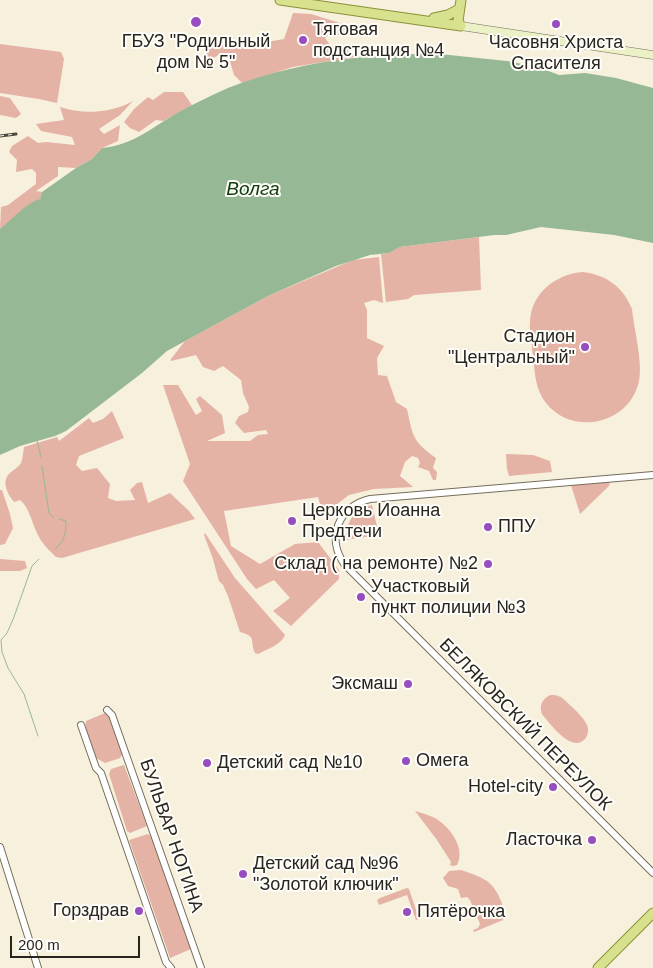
<!DOCTYPE html>
<html>
<head>
<meta charset="utf-8">
<style>
	body { margin:0 }
	#map { position:relative; width:653px; height:968px; overflow:hidden; background:#f7f0dc; font-family:Helvetica,sans-serif }
	canvas { display:block }
	.scale { position:absolute; left:10px; top:936px; width:130px; height:22px; box-sizing:border-box; border:2px solid #28251e; border-top:0; padding-left:6px; font-size:15px; line-height:18px; white-space:nowrap; color:#28251e; -webkit-text-stroke:4px #fffdf9; paint-order:stroke }
</style>
</head>
<body>
<div id="map">
<canvas width="653" height="968"></canvas>
<div class="scale">200 m</div>
</div>
<script>
const ctx = document.querySelector('canvas').getContext('2d');
ctx.lineJoin = 'round';
function fillPath(path, color) {
  ctx.fillStyle = color;
  ctx.fill(path, 'evenodd');
}
function stroke(path, color, width, dash) {
  ctx.strokeStyle = color;
  ctx.lineWidth = width;
  ctx.lineCap = dash ? 'butt' : 'round';
  ctx.setLineDash(dash || []);
  ctx.stroke(path);
}
function drawText(font, color, halo, rows, align = 'center') {
  ctx.font = font + ' Helvetica,sans-serif';
  ctx.lineWidth = 4;
  ctx.setLineDash([]);
  ctx.textBaseline = 'middle';
  ctx.strokeStyle = halo;
  ctx.fillStyle = color;
  for (const [text, x, y, turn = 0] of rows) {
    ctx.save();
    ctx.translate(x, y);
    ctx.rotate((+turn || 0) * Math.PI / 180);
    ctx.textAlign = isNaN(turn) ? turn : align;
    if (halo) ctx.strokeText(text, 0, 0);
    ctx.fillText(text, 0, 0);
    ctx.restore();
  }
}
fillPath(new Path2D(`
	M 293,13 L 311,14 L 346,25 L 345,30 L 339,35 L 330,34 L 325,38 L 332,48 L 349,47 L 355,57 L 293,67 L 242,83 L 234,75 L 229,58 L 220,54 L 212,59 L 206,57 L 209,44 L 248,48 L 255,44 L 284,39 Z
	M 0,44 L 61,52 L 64,59 L 57,103 L 39,99 L 0,93 Z
	M 164,92 L 183,92 L 192,105 L 163,121 L 156,120 L 139,132 L 130,128 L 124,122 L 134,109 L 148,97 L 153,100 Z
	M 0,96 L 10,98 L 21,114 L 16,118 L 0,115 Z
	M 133,101 L 120,115 L 99,129 L 104,134 L 120,125 L 118,141 L 102,148 L 92,159 L 76,168 L 58,167 L 58,176 L 36,191 L 42,192 L 40,199 L 0,229 L 1,207 L 8,205 L 36,184 L 36,173 L 32,169 L 16,172 L 17,160 L 9,152 L 12,146 L 28,136 L 38,143 L 46,142 L 75,145 L 72,137 L 41,131 L 36,124 L 64,120 L 60,107 C 83,115 112,113 133,101 Z
	M 479,237 L 481,290 L 414,295 L 408,299 L 386,302 L 381,254 L 389,253 L 400,247 Z
	M 379,257 L 383,303 L 374,300 L 364,303 L 367,310 L 367,338 L 384,346 L 377,358 L 378,375 L 387,376 L 396,402 L 407,409 C 413,436 412,441 436,458 L 433,468 L 437,472 L 436,480 L 433,480 L 429,471 L 418,467 L 420,463 L 418,458 L 412,456 L 405,462 L 400,476 L 413,487 L 374,489 L 349,495 L 323,515 L 318,497 L 224,511 L 231,546 L 260,564 L 295,544 L 318,542 L 339,570 L 339,579 L 291,626 L 273,611 L 290,598 L 274,580 L 256,589 L 247,579 L 183,481 L 190,464 L 163,385 L 178,385 L 196,415 L 202,411 L 196,399 L 200,396 L 222,415 L 225,433 L 207,441 L 250,441 L 258,435 L 268,434 L 266,430 L 244,433 L 235,423 L 239,416 L 248,412 L 249,407 L 243,393 L 241,380 L 223,366 L 214,371 L 203,367 L 196,355 L 171,361 L 171,359 L 185,341 L 268,296 L 353,260 Z
	M 583,272 C 607,275 623,287 632,309 C 634,329 643,363 639,381 C 630,424 573,437 546,403 C 535,389 535,373 533,356 C 532,345 529,333 530,322 C 531,293 556,274 583,272 Z
	M 112,411 L 124,438 L 79,456 L 76,465 L 82,471 L 97,468 L 110,484 L 108,498 L 116,501 L 135,500 L 130,490 L 137,483 L 142,482 L 148,503 L 170,493 L 189,511 L 195,519 L 62,558 L 56,557 C 50,551 42,544 38,535 C 32,524 30,508 20,500 L 14,502 C 8,495 1,482 9,474 C 13,470 18,468 21,463 C 23,458 23,452 24,447 L 57,437 L 59,441 L 89,418 L 93,423 L 103,419 Z
	M 506,454 L 533,455 L 550,461 L 552,472 L 509,476 L 507,469 Z
	M 610,482 L 609,486 L 580,514 L 571,485 Z
	M 0,490 L 2,490 L 10,514 L 13,528 L 5,544 L 0,545 Z
	M 372,505 L 379,535 L 344,540 C 349,521 351,510 372,505 Z
	M 205,533 L 235,578 L 285,635 C 281,645 267,649 258,654 L 255,653 C 249,640 258,637 240,632 L 228,596 L 223,585 L 219,581 L 212,556 L 204,535 Z
	M 0,559 L 25,561 L 27,568 L 20,571 L 0,571 Z
	M 550,695 L 555,695 L 561,697 C 568,703 584,717 587,725 C 589,730 588,736 584,740 C 571,752 550,724 542,714 C 539,706 542,699 550,695 Z
	M 105,713 L 111,717 L 123,753 L 120,758 L 105,763 L 96,758 L 85,728 L 86,721 Z
	M 124,765 L 147,826 L 130,833 L 127,831 L 109,774 L 111,769 Z
	M 415,811 C 422,813 429,815 435,818 C 450,827 466,848 457,865 L 453,866 L 450,865 L 451,862 L 437,840 Z
	M 148,834 L 152,837 L 191,949 L 170,958 L 129,840 Z
	M 461,870 C 470,873 479,876 487,881 C 497,888 507,909 503,920 L 474,932 L 473,930 L 478,928 L 480,924 L 470,900 L 467,897 L 461,898 L 458,889 L 448,886 L 443,878 L 449,871 Z
	M 407,888 L 409,889 L 419,919 L 416,920 L 407,895 L 379,905 L 377,900 L 380,898 Z`), '#e5b2a6');
fillPath(new Path2D(`
	M 430,53 L 507,61 L 538,67 L 559,75 L 585,73 L 616,78 L 653,88 L 653,243 L 614,235 L 541,227 L 506,235 L 494,235 L 400,247 L 389,253 L 370,255 L 336,266 L 268,296 L 198,334 L 167,351 L 142,373 L 66,431 L 55,436 L 20,446 L 0,455 L 0,229 C 13,219 24,204 40,199 L 42,192 L 76,168 L 92,159 L 102,148 C 126,146 144,134 164,121 C 184,108 206,98 228,88 C 269,72 310,63 354,58 C 379,55 404,55 430,53 Z`), '#97b894');
stroke(new Path2D(`
	M 37,441 L 41,457
	M 42,466 L 49,513 L 54,518
	M 55,549 C 65,541 66,533 66,521 L 59,519
	M 38,736 L 24,694 L 8,668 L 2,652 L 1,640 L 7,633 L 14,617 L 32,566 L 39,559`), '#97b894', 1);
const tertiary = new Path2D(`
	M 653,475 L 370,499 C 339,506 325,538 345,565 L 653,873
	M 107,710 L 112,715 L 201,968
	M 81,725 L 96,768 L 101,773 L 166,962 L 171,968
	M 0,847 L 38,968`);
const secondary = new Path2D(`
	M 461,26 L 653,55`);
const primary = new Path2D(`
	M 280,0 L 461,26
	M 434,18 L 448,15 L 459,9
	M 461,26 L 458,21 L 461,0
	M 598,968 L 653,913`);
stroke(tertiary, '#756e5d', 8);
stroke(secondary, '#756e5d', 9);
stroke(primary, '#8a9235', 11);
stroke(tertiary, '#fff', 6);
stroke(secondary, '#ecf0c6', 8);
stroke(primary, '#d8e18d', 9);
const rail = new Path2D(`
	M 0,136 L 16,134`);
stroke(rail, '#4a473e', 3);
stroke(rail, '#fffdf9', 1, [4]);
for (const [x, y, r, color] of [
	[196,22,6,"#984dbf"],
	[556,24,5,"#984dbf"],
	[303,40,5,"#984dbf"],
	[585,347,5,"#984dbf"],
	[292,521,5,"#984dbf"],
	[488,527,5,"#984dbf"],
	[488,564,5,"#984dbf"],
	[361,597,5,"#984dbf"],
	[408,684,5,"#984dbf"],
	[406,761,5,"#984dbf"],
	[207,763,5,"#984dbf"],
	[553,787,5,"#984dbf"],
	[592,840,5,"#984dbf"],
	[243,874,5,"#984dbf"],
	[139,911,5,"#984dbf"],
	[407,912,5,"#984dbf"]
]) {
  const dot = new Path2D();
  dot.arc(x, y, r, 0, 2 * Math.PI);
  ctx.fillStyle = color;
  ctx.fill(dot);
  stroke(dot, '#fffdf9', 2);
}
drawText('18px', '#28251e', '#fffdf9', [
	["Тяговая",313,30],
	["подстанция №4",313,51],
	["ГБУЗ \"Родильный",196,42,"center"],
	["дом № 5\"",196,63,"center"],
	["Часовня Христа",556,43,"center"],
	["Спасителя",556,64,"center"],
	["Стадион",575,337,"right"],
	["\"Центральный\"",575,358,"right"],
	["Церковь Иоанна",302,511],
	["Предтечи",302,532],
	["ППУ",498,527],
	["Склад ( на ремонте) №2",478,564,"right"],
	["Участковый",371,587],
	["пункт полиции №3",371,608],
	["Эксмаш",398,684,"right"],
	["Омега",416,761],
	["Детский сад №10",217,763],
	["Hotel-city",543,787,"right"],
	["Ласточка",582,840,"right"],
	["Детский сад №96",253,864],
	["\"Золотой ключик\"",253,885],
	["Горздрав",129,911,"right"],
	["Пятёрочка",417,912]
], 'left');
drawText('18px', '#28251e', '#fffdf9', [
	["БЕЛЯКОВСКИЙ ПЕРЕУЛОК",525,725,45],
	["БУЛЬВАР НОГИНА",171,836,71]
]);
drawText('italic 19px', '#0c3c0a', '#fffdf9', [
	["Волга",253,190]
]);
</script>
</body>
</html>
